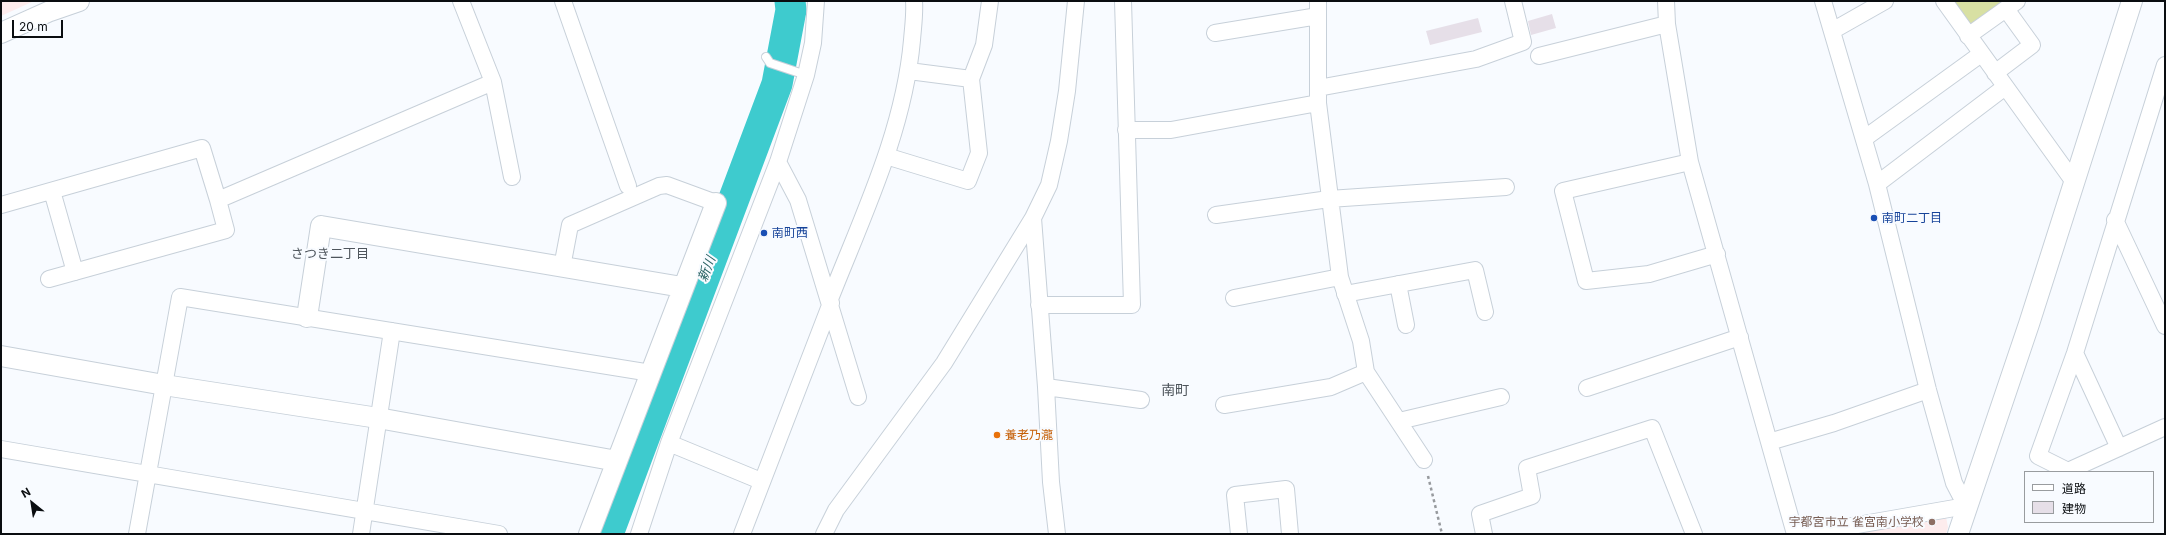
<!DOCTYPE html>
<html>
<head>
<meta charset="utf-8">
<style>
	body { margin:0 }
	#map { position:relative; width:2166px; height:535px; overflow:hidden; background:#f8fbff; font-family:Inter,"Noto Sans JP",sans-serif }
	canvas { display:block }
	.frame { position:absolute; inset:0; border:2px solid #0a0d10; pointer-events:none }
	.legend { position:absolute; left:2024px; top:471px; width:130px; height:52px; box-sizing:border-box; background:#f8fbff; border:1px solid #999c9f; margin:0; padding:5px 7px; list-style:none; font-size:12px; color:#0a0d10 }
	.legend li { display:flex; align-items:center; gap:8px; height:20px }
	.legend b { width:20px; border:1px solid #999c9f }
	.north { position:absolute; left:12px; top:483px; width:40px; height:40px; -webkit-text-stroke:3px #f8fbff; paint-order:stroke; rotate:330deg; font-size:11px; font-weight:700; line-height:16px; text-align:center; color:#0a0d10 }
	.north::after { content:''; display:block; margin:auto; width:14px; height:18px; background:#0a0d10; clip-path:polygon(50% 0,100% 100%,50% 72%,0 100%) }
	.scale { position:absolute; left:12px; top:20px; width:51px; height:18px; box-sizing:border-box; border:2px solid #0a0d10; border-top:0; padding-left:5px; font-size:12px; line-height:14px; white-space:nowrap; color:#0a0d10; -webkit-text-stroke:3px #f8fbff; paint-order:stroke }
</style>
</head>
<body>
<div id="map">
<canvas width="2166" height="535"></canvas>
<div class="frame"></div>
<ul class="legend">
<li><b style="height:5px;background:#fff"></b>道路</li>
<li><b style="height:11px;background:#e6dfe8"></b>建物</li>
</ul>
<div class="north">N</div>
<div class="scale">20 m</div>
</div>
<script>
const ctx = document.querySelector('canvas').getContext('2d');
ctx.lineJoin = 'round';
function fillPath(path, color) {
  ctx.fillStyle = color;
  ctx.fill(path, 'evenodd');
}
function stroke(path, color, width, dash) {
  ctx.strokeStyle = color;
  ctx.lineWidth = width;
  ctx.lineCap = dash ? 'butt' : 'round';
  ctx.setLineDash(dash || []);
  ctx.stroke(path);
}
function drawText(font, color, halo, rows, align = 'center') {
  ctx.font = font + ' Inter,"Noto Sans JP",sans-serif';
  ctx.lineWidth = 4;
  ctx.setLineDash([]);
  ctx.textBaseline = 'middle';
  ctx.strokeStyle = halo;
  ctx.fillStyle = color;
  for (const [text, x, y, turn = 0] of rows) {
    ctx.save();
    ctx.translate(x, y);
    ctx.rotate((+turn || 0) * Math.PI / 180);
    ctx.textAlign = isNaN(turn) ? turn : align;
    if (halo) ctx.strokeText(text, 0, 0);
    ctx.fillText(text, 0, 0);
    ctx.restore();
  }
}
fillPath(new Path2D(`
	M 1,1 L 34,1 L 1,16 Z
	M 1946,517 L 1948,527 L 1946,534 L 1851,534 Z`), '#fdeced');
fillPath(new Path2D(`
	M 1950,1 L 2009,1 L 1970,29 Z`), '#d8e0a3');
stroke(new Path2D(`
	M 608,534 L 777,84 L 791,10 L 790,1`), '#3ecbce', 31);
fillPath(new Path2D(`
	M 1552,14 L 1556,28 L 1531,35 L 1528,21 Z
	M 1478,18 L 1482,32 L 1430,45 L 1426,31 Z`), '#e6dfe8');
const service = new Path2D(`
	M 766,57 L 770,63 L 806,75`);
const minor = new Path2D(`
	M 461,1 L 493,82 L 512,177
	M 563,1 L 628,186
	M 1318,1 L 1318,103 L 1340,277 L 1361,341 L 1366,372 L 1424,460
	M 1666,1 L 1667,24 L 1690,162 L 1795,534
	M 1944,1 L 2074,182
	M 1832,31 L 1885,1
	M 1215,33 L 1318,16
	M 1968,36 L 2017,1
	M 1539,56 L 1667,24
	M 2165,65 L 2075,353 L 2038,456 L 2068,471 L 2165,427
	M 1995,73 L 2032,45 L 2006,9
	M 971,79 L 984,45 L 990,1
	M 1318,88 L 1476,59 L 1523,42 L 1513,1
	M 1126,130 L 1171,130 L 1318,103
	M 1865,138 L 1981,54
	M 886,156 L 968,181 L 979,153 L 971,79 L 909,71
	M 778,162 L 798,200 L 858,397
	M 1690,162 L 1563,191 L 1586,281 L 1649,274 L 1717,254
	M 1877,184 L 2005,87
	M 52,191 L 75,272
	M 1,205 L 202,148 L 218,200 L 493,82
	M 1216,215 L 1329,199 L 1506,187
	M 2115,220 L 2165,326
	M 562,267 L 570,225 L 659,186 L 667,185 L 716,203
	M 49,279 L 226,230 L 218,200
	M 1398,284 L 1406,325
	M 1345,294 L 1475,270 L 1485,312
	M 1234,298 L 1340,277
	M 830,299 C 863,215 904,131 912,40 C 913,27 915,14 914,1
	M 1039,305 L 1132,305 L 1123,1
	M 2075,353 L 2119,448
	M 1046,387 L 1141,400
	M 1587,388 L 1740,337
	M 1224,405 L 1331,387 L 1366,372
	M 1399,421 L 1501,397
	M 1769,442 L 1834,423 L 1928,390
	M 669,443 L 761,481
	M 1,449 L 499,534
	M 137,534 L 180,297 L 651,373
	M 361,534 L 392,331
	M 639,534 L 669,443 L 778,162 L 806,75 L 813,43 L 816,1
	M 742,534 L 831,303
	M 824,534 L 836,510 L 944,363 L 1033,218
	M 1057,534 L 1051,482 L 1046,387 L 1033,218 L 1049,185 L 1059,141 L 1067,91 L 1076,1
	M 1239,534 L 1235,495 L 1286,489 L 1290,534
	M 1484,534 L 1480,514 L 1532,496 L 1527,468 L 1652,428 L 1694,534
	M 1806,534 L 1966,506 L 1954,483 L 1928,390 L 1877,184 L 1823,1`);
const tertiary = new Path2D(`
	M 1,33 L 50,11 L 79,1
	M 307,317 L 321,226 L 682,287
	M 1,356 L 164,385 L 378,418 L 617,461
	M 589,534 L 716,203
	M 1958,534 L 2029,324 L 2132,1`);
stroke(service, '#c7d0d9', 10);
stroke(minor, '#c7d0d9', 18);
stroke(tertiary, '#c7d0d9', 22);
stroke(new Path2D(`
	M 1428,476 L 1442,534`), '#979a9e', 2.5, [3, 3]);
stroke(service, '#fff', 8);
stroke(minor, '#fff', 16);
stroke(tertiary, '#fff', 20);
for (const [x, y, r, color] of [
	[1874,218,4,"#1a4fb4"],
	[764,233,4,"#1a4fb4"],
	[997,435,4,"#e8710a"],
	[1932,522,4,"#8d6e63"]
]) {
  const dot = new Path2D();
  dot.arc(x, y, r, 0, 2 * Math.PI);
  ctx.fillStyle = color;
  ctx.fill(dot);
  stroke(dot, '#f8fbff', 1.5);
}
drawText('12px', '#164399', '#f8fbff', [
	["南町二丁目",1882,218],
	["南町西",772,233]
], 'left');
drawText('12px', '#c56008', '#f8fbff', [
	["養老乃瀧",1005,435]
], 'left');
drawText('12px', '#785e54', '#f8fbff', [
	["宇都宮市立 雀宮南小学校",1924,522]
], 'right');
drawText('13px', '#4e555c', '#f8fbff', [
	["さつき二丁目",330,254]
]);
drawText('italic 13px', '#2a6263', '#f8fbff', [
	["新川",707,269,-69]
]);
drawText('14px', '#4e555c', '#f8fbff', [
	["南町",1175,391]
]);
</script>
</body>
</html>
